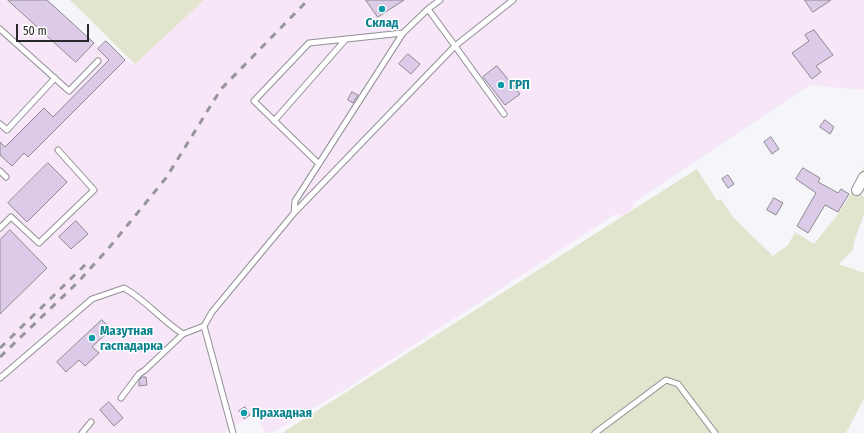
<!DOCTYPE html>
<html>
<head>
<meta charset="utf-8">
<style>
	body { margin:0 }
	#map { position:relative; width:864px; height:433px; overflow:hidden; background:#f5f5fa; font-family:"Fira Sans Condensed",sans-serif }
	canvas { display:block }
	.scale { position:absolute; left:16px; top:24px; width:73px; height:18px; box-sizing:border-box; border:2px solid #28282a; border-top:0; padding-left:5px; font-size:12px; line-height:14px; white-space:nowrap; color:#28282a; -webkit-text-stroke:3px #fff; paint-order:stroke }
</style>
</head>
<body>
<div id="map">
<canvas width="864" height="433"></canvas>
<div class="scale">50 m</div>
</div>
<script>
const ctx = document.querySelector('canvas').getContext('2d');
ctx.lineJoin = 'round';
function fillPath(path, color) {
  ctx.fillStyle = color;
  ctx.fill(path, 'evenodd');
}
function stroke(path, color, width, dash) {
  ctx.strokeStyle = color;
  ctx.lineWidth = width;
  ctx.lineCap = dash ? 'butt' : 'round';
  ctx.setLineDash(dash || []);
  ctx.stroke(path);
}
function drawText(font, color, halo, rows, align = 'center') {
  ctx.font = font + ' "Fira Sans Condensed",sans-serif';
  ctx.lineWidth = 3;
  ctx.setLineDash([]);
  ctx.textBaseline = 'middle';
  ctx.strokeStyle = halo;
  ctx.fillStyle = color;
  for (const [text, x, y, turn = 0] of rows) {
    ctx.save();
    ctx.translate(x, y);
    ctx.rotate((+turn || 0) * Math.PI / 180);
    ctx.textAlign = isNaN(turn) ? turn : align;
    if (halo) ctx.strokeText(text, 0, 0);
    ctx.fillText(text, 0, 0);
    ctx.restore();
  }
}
fillPath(new Path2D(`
	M 0,0 L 47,0 L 99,47 L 106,41 L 125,60 L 135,64 L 204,0 L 864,0 L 864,90 L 810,85 L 633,203 L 632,209 L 623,216 L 616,214 L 344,390 L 271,433 L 265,433 L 255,413 L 224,433 L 0,433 Z`), '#f6e6f8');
fillPath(new Path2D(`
	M 70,0 L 204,0 L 135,64 Z
	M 864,166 L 864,186 L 860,194 L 864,197 L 864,214 L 854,242 L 853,250 L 839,264 L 864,273 L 864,398 L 846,433 L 282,433 L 697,169 L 717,201 L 721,199 L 733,217 L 773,256 L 788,245 L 795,232 L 814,244 C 835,219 853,196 864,166 Z`), '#e2e4cd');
const building = new Path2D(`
	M 8,0 L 47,0 L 94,43 L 76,62 Z
	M 366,0 L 404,0 L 378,17 Z
	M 805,0 L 831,0 L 813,12 Z
	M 814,30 L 833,55 L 816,66 L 821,72 L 812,79 L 792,53 L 809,41 L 805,35 Z
	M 106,41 L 125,60 L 28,157 L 24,153 L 12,166 L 0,155 L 0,142 L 5,147 L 44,108 L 53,117 L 109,60 L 98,49 Z
	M 408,54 L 420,64 L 411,74 L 399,64 Z
	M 497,66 L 520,94 L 505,105 L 483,77 Z
	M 352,92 L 358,95 L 353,103 L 348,100 Z
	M 825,120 L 834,127 L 830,134 L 820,127 Z
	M 771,137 L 779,149 L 772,154 L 764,142 Z
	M 48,163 L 67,182 L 27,222 L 8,203 Z
	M 803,168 L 820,178 L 818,182 L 831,189 L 838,193 L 841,189 L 849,194 L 838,212 L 825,205 L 808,233 L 797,226 L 816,193 L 796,179 Z
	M 728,175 L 734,184 L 728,188 L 722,179 Z
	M 774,198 L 783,203 L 776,215 L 767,210 Z
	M 76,221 L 88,234 L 71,249 L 59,237 Z
	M 10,230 L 47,268 L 0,314 L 0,240 Z
	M 102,320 L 111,329 L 92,347 L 99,353 L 85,366 L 79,360 L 66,372 L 57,362 Z
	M 142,377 L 146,377 L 147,385 L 139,386 L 139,381 Z
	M 109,402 L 123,418 L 114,426 L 100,410 Z
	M 245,407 L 250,415 L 244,419 L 239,411 Z`);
fillPath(building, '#dbcbe9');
stroke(building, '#8c8a8e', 1);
const service = new Path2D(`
	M 0,29 L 69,91 L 98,61
	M 504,114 L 455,46 L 513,0
	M 274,121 L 346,39
	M 0,124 L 7,130 L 55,78
	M 319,164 L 254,101 L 309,43 L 403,33
	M 0,171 L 6,177
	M 294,213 L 455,46 L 428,9
	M 0,228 L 11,217 L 39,243 L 94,190 L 58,150
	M 0,378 L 92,299 L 124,288 C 146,300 161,320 183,334
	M 121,398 L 139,374 L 145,370 L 183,334 L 204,326
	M 82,433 L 91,422
	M 233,433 L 204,326 L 212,312 L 294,213 L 295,201 L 403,33 L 428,9 L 440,0
	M 595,433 L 666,380 L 678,384 L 715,433`);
const minor = new Path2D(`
	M 857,190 L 864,177`);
stroke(service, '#919195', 7);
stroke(minor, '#919195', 12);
stroke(service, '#fff', 5);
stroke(minor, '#fff', 10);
stroke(new Path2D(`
	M 0,348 L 90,260
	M 0,357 L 77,283 L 108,249 L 166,178 L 221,89 L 308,0`), '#96969a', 3, [7, 7]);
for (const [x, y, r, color] of [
	[382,9,4,"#0f9aa8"],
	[501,85,4,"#0f9aa8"],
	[92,338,4,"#0f9aa8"],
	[244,413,4,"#0f9aa8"]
]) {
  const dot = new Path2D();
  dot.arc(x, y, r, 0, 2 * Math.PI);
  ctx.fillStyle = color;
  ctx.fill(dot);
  stroke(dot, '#fff', 1.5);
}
drawText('bold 13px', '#0d838f', '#fff', [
	["Склад",382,23,"center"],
	["ГРП",509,85],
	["Мазутная",100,331],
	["гаспадарка",100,346],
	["Прахадная",252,413]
], 'left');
</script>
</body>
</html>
